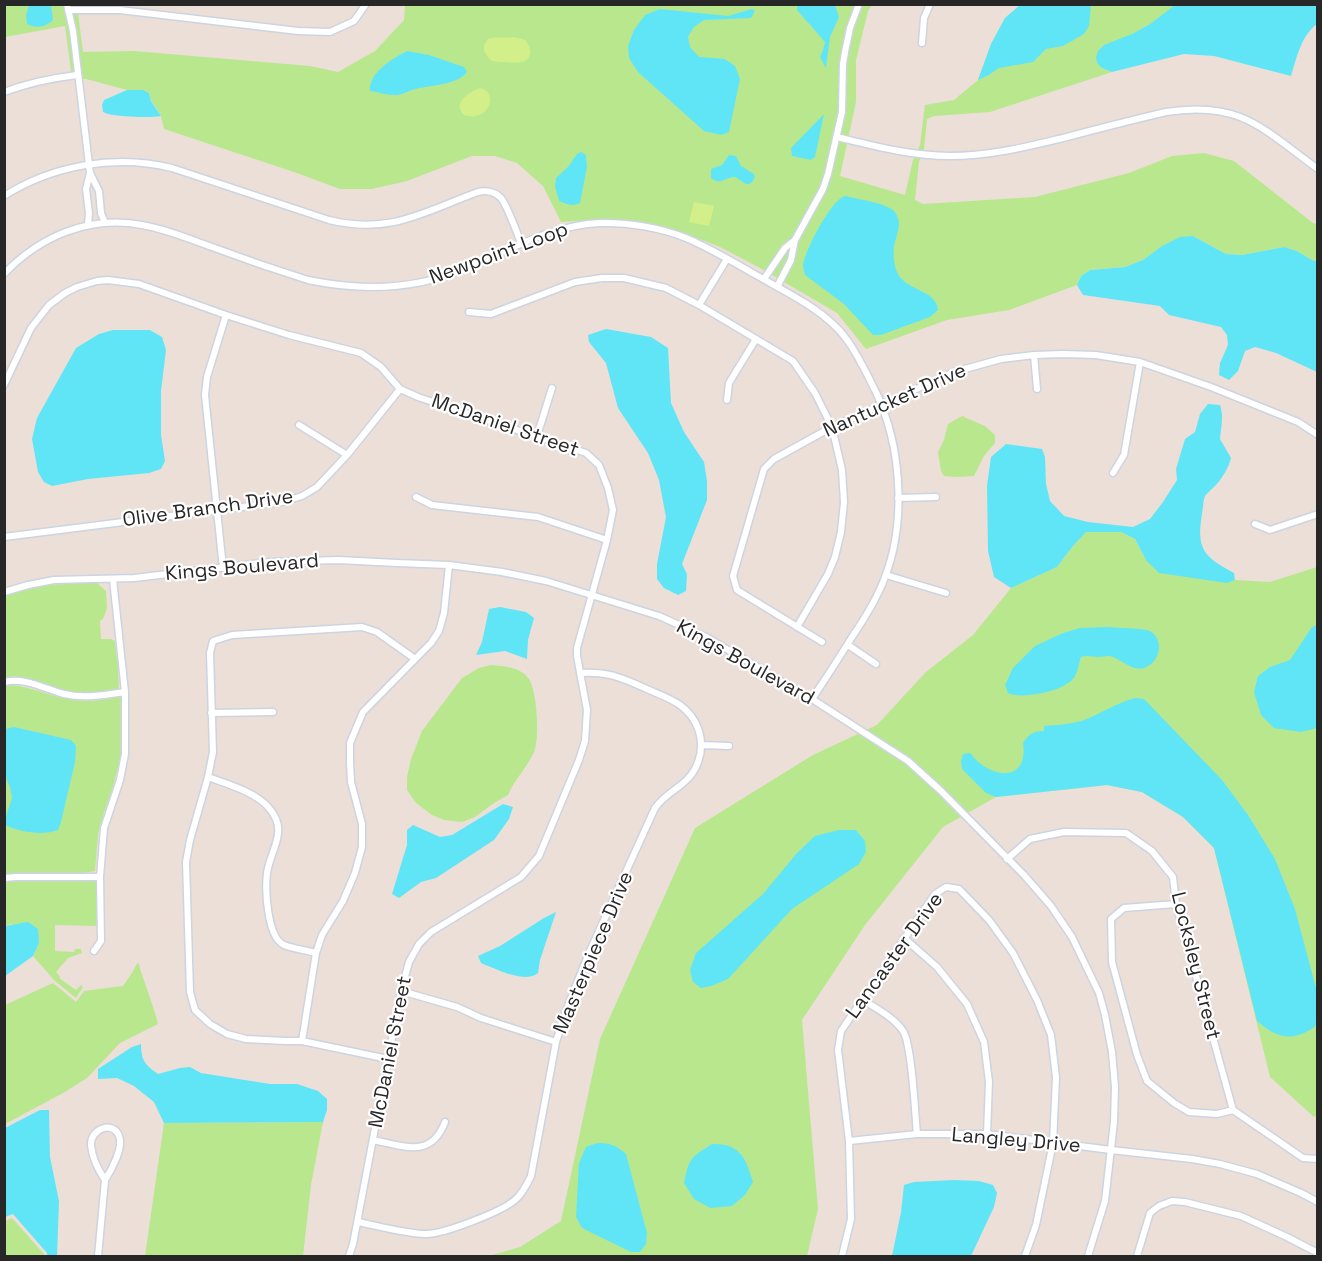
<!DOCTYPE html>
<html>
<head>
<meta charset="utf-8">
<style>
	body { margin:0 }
	#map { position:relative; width:1322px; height:1261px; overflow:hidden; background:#ebdfd7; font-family:"Space Grotesk",sans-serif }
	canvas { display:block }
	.frame { position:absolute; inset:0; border:6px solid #272727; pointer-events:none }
</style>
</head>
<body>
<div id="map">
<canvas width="1322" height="1261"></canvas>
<div class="frame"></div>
</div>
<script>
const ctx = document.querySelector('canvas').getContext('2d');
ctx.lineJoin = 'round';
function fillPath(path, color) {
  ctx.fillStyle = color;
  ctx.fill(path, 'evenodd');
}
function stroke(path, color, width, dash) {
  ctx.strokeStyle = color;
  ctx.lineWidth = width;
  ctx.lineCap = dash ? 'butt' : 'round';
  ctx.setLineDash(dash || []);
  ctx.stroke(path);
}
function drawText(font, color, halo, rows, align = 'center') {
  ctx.font = font + ' "Space Grotesk",sans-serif';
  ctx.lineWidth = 4.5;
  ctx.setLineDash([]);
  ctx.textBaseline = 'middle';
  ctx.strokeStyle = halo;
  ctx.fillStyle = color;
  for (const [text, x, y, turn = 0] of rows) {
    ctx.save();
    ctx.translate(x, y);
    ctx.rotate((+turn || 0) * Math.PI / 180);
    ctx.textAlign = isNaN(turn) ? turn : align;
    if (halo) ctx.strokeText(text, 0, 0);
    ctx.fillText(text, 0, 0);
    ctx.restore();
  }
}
fillPath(new Path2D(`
	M 5,5 L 77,5 L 83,52 L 134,51 L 310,66 L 338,72 L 375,51 L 404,20 L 405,5 L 872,5 L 868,11 L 856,60 L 856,102 L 840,176 L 905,195 L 913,160 L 920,145 L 925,105 L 954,100 L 978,80 L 991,44 L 1005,18 L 1021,5 L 1176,5 L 1150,24 L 1132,34 L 1102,68 L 1112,72 L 990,112 L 934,116 L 927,119 L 924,149 L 919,162 L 915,200 L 923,204 L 1035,197 L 1129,173 L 1172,156 L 1204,153 L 1234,161 L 1313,223 L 1317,224 L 1317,261 L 1312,260 L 1297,251 L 1284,247 L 1242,255 L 1226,254 L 1193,236 L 1163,246 L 1143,260 L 1125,267 L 1090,270 L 1081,276 L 1077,285 L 1009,310 L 947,320 L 866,349 L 837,313 L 760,268 L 720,247 L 674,229 L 644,223 L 607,219 L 561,222 L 543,186 L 517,163 L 495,156 L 472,156 L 407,181 L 372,189 L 340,189 L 294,172 L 164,129 L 161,116 L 151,100 L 149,93 L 143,90 L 127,90 L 86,79 L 72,79 L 65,26 L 5,37 Z
	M 962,416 L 985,426 L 995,435 L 995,443 L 984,456 L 974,476 L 957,477 L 944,476 L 941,471 L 938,452 L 944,440 L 948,424 Z
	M 1086,532 L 1121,532 L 1135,539 L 1146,560 L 1227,582 L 1235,580 L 1270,582 L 1317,567 L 1317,1115 L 1314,1117 L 1270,1077 L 1214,848 L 1183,817 L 1142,792 L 1107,785 L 996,797 L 943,827 L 865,925 L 802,1020 L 818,1209 L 807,1256 L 489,1256 L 520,1247 L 561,1221 L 600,1039 L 695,828 L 813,755 L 877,725 L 926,672 L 973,635 L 1011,588 L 1057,567 L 1073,546 Z
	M 85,583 L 97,583 L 106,591 L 107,608 L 103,619 L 100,621 L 101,639 L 111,639 L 115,641 L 118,665 L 119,690 L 86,693 L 72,693 L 22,679 L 5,678 L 5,596 L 42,585 Z
	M 491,665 C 504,666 521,667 529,679 C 537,691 540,739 534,752 C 527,768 514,780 508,795 L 494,803 L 475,817 L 462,822 L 444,820 L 432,815 L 416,803 L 407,790 L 407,777 L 411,759 L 422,731 L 462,678 L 479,668 Z
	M 14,685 C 34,688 53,697 74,700 C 89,703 105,699 121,697 L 123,718 L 122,751 L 113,787 L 104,813 L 98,835 L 95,871 C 67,878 34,870 5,876 L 5,686 Z
	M 91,879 L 96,881 L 97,886 L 98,925 L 96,926 L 55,925 L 55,951 L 74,952 L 75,949 L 81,949 L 82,953 L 68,958 L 56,972 L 60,977 L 59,978 L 76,990 L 81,985 L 83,987 L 76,998 L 54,980 L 33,956 L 39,943 L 11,924 L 5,926 L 4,883 L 24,880 Z
	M 138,962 C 144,983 153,1003 158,1024 L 120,1043 L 87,1078 L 63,1093 L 5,1124 L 5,1005 L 53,983 L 76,1002 L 84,991 L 123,986 L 132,973 Z
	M 323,1122 L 311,1185 L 303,1256 L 145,1256 L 164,1123 Z
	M 12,1218 L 44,1254 L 44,1256 L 5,1256 L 5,1221 Z`), '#b9e78e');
fillPath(new Path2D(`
	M 514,37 L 525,40 C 531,46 534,60 521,62 C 517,63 497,62 492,61 C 484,55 481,46 488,39 C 497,36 505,39 514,37 Z
	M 480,88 C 499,92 489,120 469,116 C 465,116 462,114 461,111 C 455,100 472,91 480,88 Z
	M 694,202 L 714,206 L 709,226 L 689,222 Z`), '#d3ef89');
fillPath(new Path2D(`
	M 1021,4 L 1091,5 L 1089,26 L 1084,34 L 1063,46 L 1046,49 L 1033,62 L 999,68 L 987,76 L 978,80 L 991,44 L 1005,18 Z
	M 29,5 L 51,5 L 53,20 C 46,27 36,29 27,24 L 26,15 Z
	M 797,5 L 835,5 L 839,17 L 830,37 L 826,68 L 820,57 L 823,50 L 825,42 L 797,10 Z
	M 1175,5 L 1317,5 L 1317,24 C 1301,36 1297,57 1291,76 L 1214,56 L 1184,54 L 1112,72 L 1102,68 L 1097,63 L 1096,57 L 1098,51 L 1104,45 L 1132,34 L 1150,24 Z
	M 660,9 L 728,16 L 752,9 L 755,11 L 751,18 L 704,20 L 694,27 L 688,37 L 690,47 L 699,57 L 725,59 L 735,66 L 740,79 L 729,132 L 721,135 L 704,131 L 638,72 L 629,58 L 628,46 L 634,30 L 645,15 Z
	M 407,51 L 429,55 L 464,67 L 467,72 C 457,86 427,85 412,90 C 406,92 400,96 394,95 C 386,95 378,92 370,91 C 368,73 393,58 407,51 Z
	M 127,90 L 143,90 L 149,93 L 151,101 L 161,116 C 150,118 111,117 103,112 L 102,105 L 104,100 Z
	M 824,114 L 815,157 L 811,160 L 792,156 L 791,148 Z
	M 581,152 L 586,155 L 587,167 L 580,203 C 572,207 567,204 559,201 L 555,186 L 556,178 L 568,167 L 577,154 Z
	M 729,155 L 736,156 L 741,166 L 754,174 L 755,177 C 748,191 744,181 735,177 C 724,177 721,186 711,178 L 711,169 L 722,165 Z
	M 845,196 C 857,199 886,203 894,211 C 904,223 896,234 894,247 C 893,255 894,267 898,274 C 908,292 936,289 938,310 L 930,317 L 881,335 L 873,335 L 844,304 L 805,275 C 804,271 803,269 803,265 C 805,250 831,200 845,196 Z
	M 1193,236 L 1226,254 L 1242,255 L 1284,247 L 1297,251 L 1312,260 L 1317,261 L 1317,372 L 1276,353 L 1255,347 L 1245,351 L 1238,371 L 1229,380 L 1219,375 L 1220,363 L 1228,345 L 1227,335 L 1221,327 L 1169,315 L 1160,306 L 1083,295 L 1077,285 L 1081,276 L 1090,270 L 1125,267 L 1143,260 L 1162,246 L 1180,237 Z
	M 606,329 L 651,337 L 668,348 L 671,403 L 684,432 L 704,462 L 707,481 L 707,500 L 682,564 L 687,574 L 686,591 L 678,595 L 664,588 L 657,579 L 657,564 L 666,517 L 659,480 L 648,453 L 618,408 L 606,363 L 589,342 L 588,335 Z
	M 113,330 L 150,330 L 162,337 L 166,350 L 161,391 L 161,435 L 165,461 L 161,469 L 149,473 L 88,479 L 52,486 L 44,482 L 38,472 L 32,439 L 37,418 L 76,348 L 99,334 Z
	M 1208,404 L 1220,405 C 1224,417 1221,427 1220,439 L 1231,458 C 1228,469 1223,477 1215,486 C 1212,489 1208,492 1205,496 C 1203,501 1203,509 1202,514 C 1196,549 1204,557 1234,573 L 1235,580 L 1227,583 L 1159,573 L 1146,560 L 1135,539 L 1121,532 L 1086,532 L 1073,546 L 1057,567 L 1011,588 L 994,577 L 988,551 L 987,486 L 991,457 L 1006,444 L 1042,449 L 1045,457 L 1046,484 L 1050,501 L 1064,516 L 1088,522 L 1133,527 L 1150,519 L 1163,502 L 1177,480 L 1176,469 L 1185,439 L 1195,432 L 1200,414 Z
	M 500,607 L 526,612 L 534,618 L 528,640 L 527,659 L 505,651 L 476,655 L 482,642 L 489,609 Z
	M 1317,625 L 1317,728 L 1301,732 L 1274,728 L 1261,715 L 1254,692 L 1258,676 L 1270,667 L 1290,660 L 1312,627 Z
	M 1107,627 C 1116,628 1143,628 1150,631 C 1165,640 1160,663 1144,668 C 1132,671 1123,661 1113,657 C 1108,655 1104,657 1099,657 C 1091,657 1089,655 1081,657 C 1079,663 1078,671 1075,676 C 1068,691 1021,700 1008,693 L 1005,685 L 1013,668 L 1035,646 L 1063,633 L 1080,628 Z
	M 1135,698 L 1144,699 L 1222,780 L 1248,815 L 1275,859 L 1295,909 L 1317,992 L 1317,1017 L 1315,1027 C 1291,1042 1278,1039 1257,1021 L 1214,848 L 1183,817 L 1142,792 L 1107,785 L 996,797 L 986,793 L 962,769 L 961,761 L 963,754 L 970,753 C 988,778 1029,785 1023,743 C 1029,734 1033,731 1044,731 L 1044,726 C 1057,725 1074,724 1087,719 C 1103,712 1117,703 1135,698 Z
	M 14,727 L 71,740 L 76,746 L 75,762 L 61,822 L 58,830 C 43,836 20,832 5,825 L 5,819 L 12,798 L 10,787 L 5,776 L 5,729 Z
	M 503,804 L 513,807 L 509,819 L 494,840 L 436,878 L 421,882 L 399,898 L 392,894 L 407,845 L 407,830 L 413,825 L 440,837 L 452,835 Z
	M 839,830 L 856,830 L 865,841 L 866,852 L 859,864 L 792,909 L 728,979 L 711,986 L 701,988 L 693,982 L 690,970 L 696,953 L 763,894 L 797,853 L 815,836 Z
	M 556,912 L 540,960 L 538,973 C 525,984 496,969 481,963 L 478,956 L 500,946 L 544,918 Z
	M 28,922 L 38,929 L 39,943 L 33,956 L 5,976 L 5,926 Z
	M 141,1044 C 141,1060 145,1065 158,1074 L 180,1068 L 190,1067 L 201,1073 L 270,1084 L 297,1084 L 318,1091 L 327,1099 L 327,1110 L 323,1122 L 164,1123 L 154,1102 L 134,1086 L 117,1078 L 98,1079 L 98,1069 L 132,1047 Z
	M 40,1110 L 49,1110 L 50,1157 L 59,1201 L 57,1256 L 47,1256 L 47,1253 L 13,1214 L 5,1217 L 5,1128 Z
	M 597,1143 C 610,1143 616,1145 626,1154 L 647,1233 L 646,1244 L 640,1252 L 631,1252 L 582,1228 L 576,1217 L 579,1163 L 586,1147 Z
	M 712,1144 C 740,1143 746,1158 753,1182 L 745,1195 L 732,1206 L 710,1208 L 694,1199 L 684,1183 C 689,1158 691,1157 712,1144 Z
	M 954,1180 L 979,1181 L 993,1185 L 997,1193 L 994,1207 L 971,1256 L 892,1256 L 901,1212 L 904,1185 L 914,1182 Z`), '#60e5f7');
const minor = new Path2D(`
	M 67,4 L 73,31 L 90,173 L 86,189 L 89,213 L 88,225
	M 68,10 L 120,10 L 298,31 L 330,32 L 354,21 L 366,4
	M 922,43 L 924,18 L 930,4
	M 4,92 C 28,83 52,78 77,75
	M 837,137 C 874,146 911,156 950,156 C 990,156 1025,147 1063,138 C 1097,129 1132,120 1166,112 C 1240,100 1263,129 1318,169
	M 90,173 L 99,191 L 101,213 L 105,223
	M 4,196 C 53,165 116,154 172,168 L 329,220 C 390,235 423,212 478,192 C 486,190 495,192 501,198 C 507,205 517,233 521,243
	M 4,274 C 40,236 90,215 142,225 C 166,229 189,239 212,247 C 244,259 276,270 308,280 C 361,291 416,290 466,268 C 510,250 552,225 600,223 C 628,222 661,228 686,238 C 710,248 733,262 756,275 C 782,290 812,304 834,325 C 850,340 859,359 869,378 C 873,387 878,395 881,404 C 902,456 905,525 885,577 C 877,599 865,618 852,637 C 839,658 826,678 812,699
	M 764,279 L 785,248 L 795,240
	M 777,287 L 791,260 L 795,240 L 823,189 L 828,174 L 842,112 L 843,64 L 845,52 L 850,28 L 859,4
	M 699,305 L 727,259
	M 469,312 L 491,314 L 575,282 L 602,278 L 624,278 L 666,288 L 699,305 L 793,361 L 815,393 L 832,427 L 842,470 L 844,502 L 841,532 L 835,557 L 828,574 L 797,627
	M 1034,355 L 1037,389
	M 4,385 L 31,328 L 49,305 L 65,293 L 77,287 L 97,281 L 108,280 L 139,284 L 226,315 L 289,335 L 361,353 L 381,367 L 400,389 L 418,397 L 586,453 L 599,465 L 608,488 L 613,510 L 607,540 L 577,648 L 577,656 L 587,710 L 585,741 L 579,760 L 539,856 L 521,877 L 431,932 L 419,944 L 409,962 L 401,991 L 353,1244 L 349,1256
	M 727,400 L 729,383 L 756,339
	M 299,425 L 347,455
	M 537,436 L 552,388
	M 1113,473 L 1124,455 L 1140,362
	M 416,497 L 432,505 L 538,517 L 607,540
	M 898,498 L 936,497
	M 1255,524 L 1270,530 L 1318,514
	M 4,537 L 282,502 L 302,496 L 317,487 L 347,455 L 400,389
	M 223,568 L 205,395 L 207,377 L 226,315
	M 886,575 L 946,593
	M 4,592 L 28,585 L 54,580 L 134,578 L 270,562 L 338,560 L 397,563 L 449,565 L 502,572 L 546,581 L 659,616 L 706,637 L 812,699 L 908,761 L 940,790 L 1024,875 L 1051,906 L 1072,937 L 1099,993 L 1105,1015 L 1112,1052 L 1115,1087 L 1114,1122 L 1105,1201 L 1088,1256
	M 822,642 L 737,590 L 733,576 L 764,469 L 774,459 L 832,427 L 954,372 L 1001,359 L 1034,355 L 1063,354 L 1096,355 L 1140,362 L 1211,387 L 1298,422 L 1318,435
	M 848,645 L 876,664
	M 4,682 C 25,677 45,689 64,694 C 84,699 104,695 125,692
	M 211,713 L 273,712
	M 701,745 L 729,746
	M 208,777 C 227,784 256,792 269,808 C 289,831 271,848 267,873 C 265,890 267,937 284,945 C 294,949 306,950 316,953
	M 1007,859 L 1030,839 L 1064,832 L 1126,833 L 1152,851 L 1173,877 L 1176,904 L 1233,1110 L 1303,1158 L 1318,1159
	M 4,878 L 16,877 L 100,877
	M 1176,904 L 1124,908 L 1111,919 L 1112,962 L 1137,1055 L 1147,1081 L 1174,1103 L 1189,1112 L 1217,1114 L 1233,1110
	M 904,938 L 937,967 L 967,1004 L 984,1042 L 989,1082 L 987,1134
	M 94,951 L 101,941 L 100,877 L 104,828 L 120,780 L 125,754 L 125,692 L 113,579
	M 401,991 L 457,1007 L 481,1018 L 556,1042
	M 862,999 C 876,1009 894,1017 903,1031 C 912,1044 915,1114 917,1134
	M 302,1041 L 316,953 L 322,935 L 343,901 L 355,873 L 362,847 L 362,824 L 351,782 L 350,762 L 350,743 L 363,712 L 431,643 L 439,631 L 444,613 L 449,565
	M 388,1059 L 302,1041 L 285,1041 L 246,1039 L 227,1034 L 210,1024 L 195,1010 L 190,992 L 186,862 L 190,840 L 208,777 L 213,752 L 210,653 L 213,641 L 232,635 L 362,627 L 377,632 L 415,659
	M 373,1140 C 404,1146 431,1159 445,1122
	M 849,1141 L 917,1134 L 987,1134 L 1111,1150 L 1192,1159 L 1220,1164 L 1257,1174 L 1301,1193 L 1318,1202
	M 358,1222 C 378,1226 407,1234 426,1234 C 444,1234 504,1211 516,1199 C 523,1193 527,1184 531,1176 L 556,1042 L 564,1016 L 589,953 L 655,808 C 668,789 690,786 698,762 C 706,741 698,718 680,705 C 670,698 658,694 647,689 C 622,678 608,671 580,673
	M 98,1256 L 105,1180 C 99,1171 92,1157 91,1145 C 90,1129 113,1120 119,1136 C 124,1147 111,1171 105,1180
	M 842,1256 L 851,1219 L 849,1141 L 838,1050 L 841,1031 L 935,894 L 946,887 L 959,889 L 989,920 L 1013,953 L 1037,1000 L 1051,1035 L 1056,1077 L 1053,1143 L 1036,1225 L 1025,1256
	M 1137,1256 L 1150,1213 L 1159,1206 L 1172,1201 L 1185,1202 L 1241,1216 L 1287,1237 L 1318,1253`);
stroke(minor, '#ccd4e2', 9);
stroke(minor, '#fff', 6);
drawText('20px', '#272727', '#fff', [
	["Newpoint Loop",499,254,-20],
	["Nantucket Drive",895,401,-24],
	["McDaniel Street",505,426,19],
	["Olive Branch Drive",208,509,-8],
	["Kings Boulevard",242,568,-5],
	["Kings Boulevard",745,663,29],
	["Masterpiece Drive",594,953,-67],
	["Lancaster Drive",895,956,-54],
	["Locksley Street",1195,966,76],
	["McDaniel Street",391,1052,-79],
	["Langley Drive",1016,1141,5]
]);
</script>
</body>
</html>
